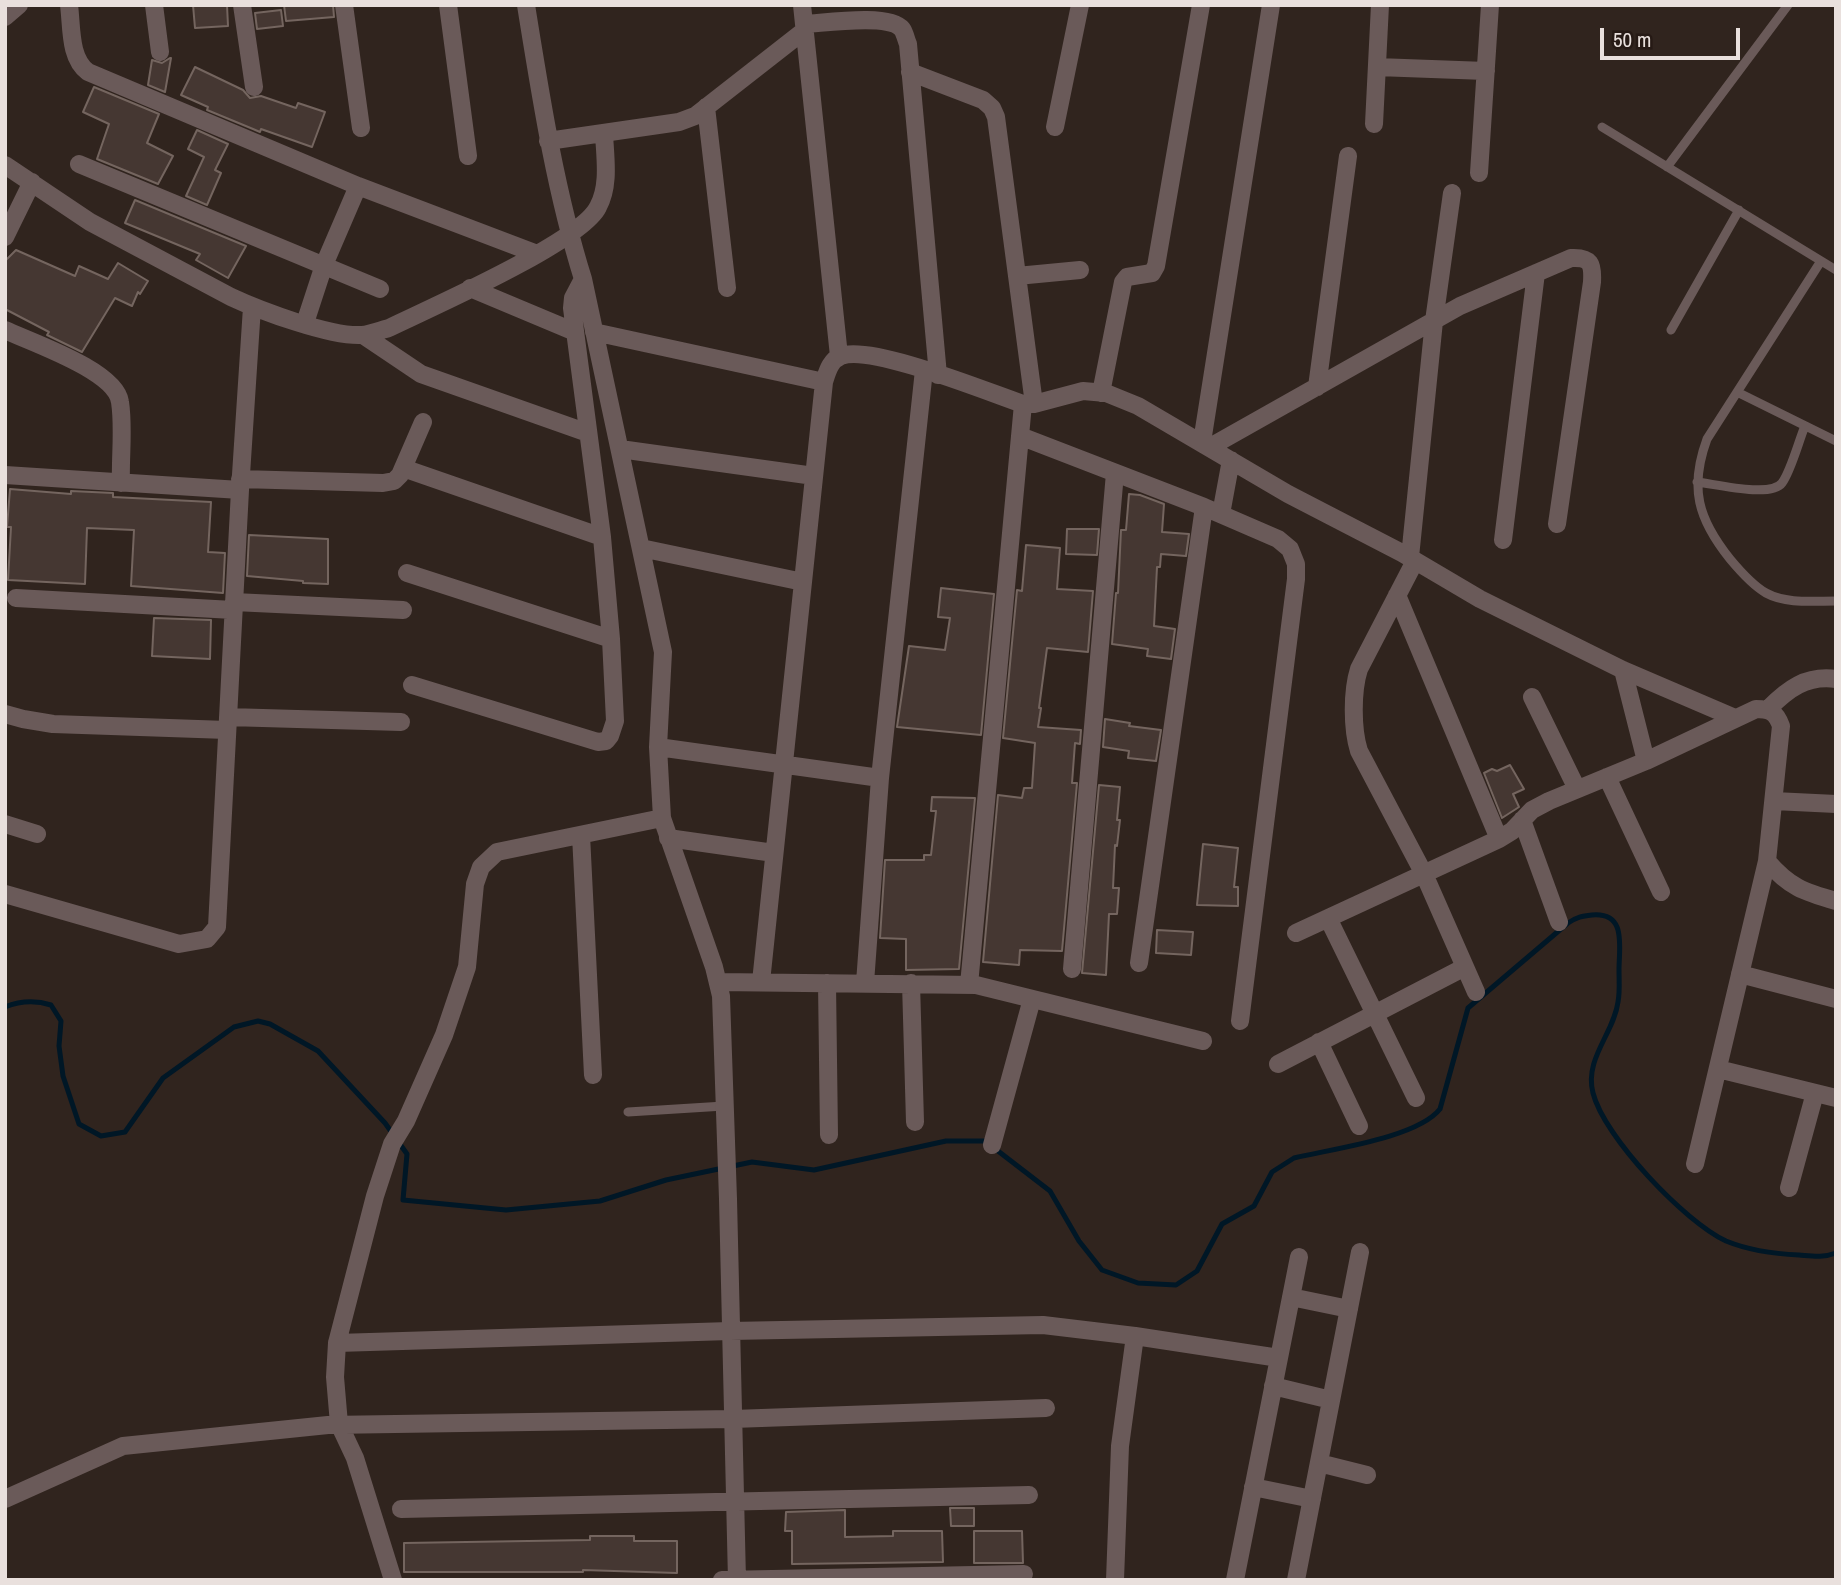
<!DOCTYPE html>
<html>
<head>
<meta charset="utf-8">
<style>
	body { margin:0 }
	#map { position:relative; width:1841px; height:1585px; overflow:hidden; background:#30241e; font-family:"Archivo Narrow",sans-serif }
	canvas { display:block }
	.frame { position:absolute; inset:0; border:7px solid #e9e0dd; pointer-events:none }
	.scale { position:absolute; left:1600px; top:28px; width:140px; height:32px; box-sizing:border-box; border:4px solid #e9e0dd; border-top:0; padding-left:9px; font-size:21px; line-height:24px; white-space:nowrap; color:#e9e0dd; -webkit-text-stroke:5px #261a15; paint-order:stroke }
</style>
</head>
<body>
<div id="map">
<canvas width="1841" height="1585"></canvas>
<div class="frame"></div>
<div class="scale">50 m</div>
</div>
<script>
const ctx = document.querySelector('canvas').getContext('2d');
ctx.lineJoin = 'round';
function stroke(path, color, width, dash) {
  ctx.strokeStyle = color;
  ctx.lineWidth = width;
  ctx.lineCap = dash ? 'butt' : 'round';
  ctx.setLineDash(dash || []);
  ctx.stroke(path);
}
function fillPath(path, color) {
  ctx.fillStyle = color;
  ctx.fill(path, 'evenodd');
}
stroke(new Path2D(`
	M 5,1007 C 20,1001 35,1000 51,1005 L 61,1021 L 59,1046 L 63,1076 L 79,1124 L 101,1136 L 125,1132 L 163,1078 L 234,1027 L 258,1021 L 270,1024 L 318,1051 L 385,1123 L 407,1154 L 403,1200 L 506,1210 L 600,1201 L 666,1180 L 752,1162 L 814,1170 L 946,1141 L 985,1141 L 1050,1191 L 1079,1241 L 1102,1270 L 1138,1283 L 1176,1285 L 1197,1271 L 1222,1224 L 1254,1206 L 1272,1172 L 1294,1158 C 1331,1149 1417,1138 1440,1109 L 1468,1008 L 1568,923 C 1577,917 1582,916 1592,915 C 1627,912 1619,946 1619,970 C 1619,981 1620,992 1618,1002 C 1614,1033 1584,1059 1593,1093 C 1604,1137 1685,1222 1726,1241 C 1748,1250 1776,1254 1799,1255 C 1812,1256 1823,1258 1836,1253`), '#001726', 5);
const building = new Path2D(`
	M 193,5 L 227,5 L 228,26 L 195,28 Z
	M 284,5 L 333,5 L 334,17 L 286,21 Z
	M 281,10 L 283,26 L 257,29 L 255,13 Z
	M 170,58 L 171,58 L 165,92 L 148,85 L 152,60 L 162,63 Z
	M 195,67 L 243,90 L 250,98 L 261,96 L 296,108 L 298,103 L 325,112 L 312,147 L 261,129 L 260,132 L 253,129 L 207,110 L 208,107 L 181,95 Z
	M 94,87 L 159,114 L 147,143 L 173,156 L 158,184 L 97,159 L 109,124 L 83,112 Z
	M 197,130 L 228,144 L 215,170 L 221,173 L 207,205 L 186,196 L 204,157 L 188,149 Z
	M 135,200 L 246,246 L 228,278 L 196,260 L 200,254 L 125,223 Z
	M 16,250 L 75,276 L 79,266 L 108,279 L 118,263 L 148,281 L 140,294 L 138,292 L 132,306 L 115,298 L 82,352 L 47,335 L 49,332 L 5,309 L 5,261 Z
	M 10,489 L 71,494 L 71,491 L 113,493 L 113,497 L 211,502 L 208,552 L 225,553 L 223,593 L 131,586 L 134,530 L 87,528 L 85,584 L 8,580 L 11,527 L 7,527 Z
	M 1129,494 L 1140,495 L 1164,504 L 1162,532 L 1189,534 L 1186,556 L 1161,554 L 1160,567 L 1157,567 L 1154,626 L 1175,629 L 1171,659 L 1147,656 L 1148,649 L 1112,644 L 1116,593 L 1118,593 L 1121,530 L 1126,530 Z
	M 1067,529 L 1099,529 L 1097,555 L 1066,554 Z
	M 249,535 L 328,539 L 328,584 L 303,583 L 303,581 L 247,576 Z
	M 1026,545 L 1060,548 L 1057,589 L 1093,591 L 1088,652 L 1047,648 L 1039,708 L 1041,708 L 1038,727 L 1081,730 L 1080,744 L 1075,743 L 1072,783 L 1077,783 L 1062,951 L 1020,950 L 1019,965 L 983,962 L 998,795 L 1022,798 L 1024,788 L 1032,788 L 1035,743 L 1003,738 L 1017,590 L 1022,591 Z
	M 941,588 L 994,594 L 981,735 L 897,727 L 909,646 L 945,650 L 950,618 L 938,617 Z
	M 154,618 L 211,620 L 210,659 L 152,656 Z
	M 1105,719 L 1130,723 L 1129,726 L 1161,730 L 1156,761 L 1128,758 L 1129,751 L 1103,747 Z
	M 1510,765 L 1524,789 L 1513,794 L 1519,807 L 1502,818 L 1484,773 L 1492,769 L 1497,771 Z
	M 1099,785 L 1120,787 L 1117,820 L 1120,820 L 1117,846 L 1115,845 L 1113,888 L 1119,888 L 1117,914 L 1109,914 L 1106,975 L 1082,973 Z
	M 932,797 L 975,798 L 959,969 L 906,970 L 906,939 L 880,938 L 885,860 L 924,860 L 924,855 L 931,855 L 936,811 L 931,811 Z
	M 1203,844 L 1238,848 L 1234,887 L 1238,887 L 1238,906 L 1197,905 Z
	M 1157,930 L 1193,932 L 1191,955 L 1156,953 Z
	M 950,1508 L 974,1508 L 974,1526 L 951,1526 Z
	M 845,1510 L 845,1537 L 893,1536 L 893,1531 L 942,1531 L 943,1562 L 792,1564 L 792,1531 L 785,1531 L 786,1512 Z
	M 974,1531 L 1022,1531 L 1023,1563 L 974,1563 Z
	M 590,1536 L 634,1536 L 634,1541 L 677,1541 L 677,1573 L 583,1570 L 583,1572 L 404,1572 L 404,1543 L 590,1540 Z`);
fillPath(building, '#453732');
stroke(building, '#74655f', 2);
stroke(new Path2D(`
	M 1602,127 L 1836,270
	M 1667,167 L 1788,5
	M 1821,261 L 1707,439 C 1689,488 1698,519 1730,559 C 1740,571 1752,585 1766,593 C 1786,604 1813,601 1836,601
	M 1671,330 L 1739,210
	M 1737,392 L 1836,441
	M 1697,482 C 1715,484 1771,498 1782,483 C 1791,471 1799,440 1805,426
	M 628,1112 L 724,1106`), '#6a5a59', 9);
stroke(new Path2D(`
	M 69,5 C 72,27 69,58 88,72 L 358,186 L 537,254
	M 154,5 L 160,52
	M 242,5 L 254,87
	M 344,5 L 361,128
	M 448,5 L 468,156
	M 526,5 C 541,98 555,189 583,279 L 663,652 L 658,747 L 662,818 L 714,967 L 721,996 L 728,1199 L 737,1580
	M 802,5 L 839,356
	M 5,17 L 19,5
	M 805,24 C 825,23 889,13 902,29 C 905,33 906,40 908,44 L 938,375
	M 1377,67 L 1486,71
	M 910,72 L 983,100 L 992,108 L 996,117 L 1034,404
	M 706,107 L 727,288
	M 1374,124 L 1380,5
	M 1055,127 L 1080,5
	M 548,141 L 679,122 L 695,116 L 805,30
	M 79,164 L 380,289
	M 5,165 L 90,222 L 231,297 C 261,311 331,337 362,335 C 371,334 381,330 389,328 C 430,308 581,242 598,207 C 610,185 605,157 604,133
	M 1479,173 L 1490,5
	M 5,237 L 32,182
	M 1017,276 L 1080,270
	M 470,288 L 575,332
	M 305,323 L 324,265 L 358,186
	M 5,330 C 33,343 116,371 120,402 C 124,428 120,457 121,483
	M 594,332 L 824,382
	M 363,335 L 421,374 L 588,433
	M 1317,387 L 1348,156
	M 1101,393 L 1123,282 L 1127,277 L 1152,273 L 1156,266 L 1201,5
	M 1020,436 L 1204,507 L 1278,539 L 1290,549 L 1296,564 L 1296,579 L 1240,1021
	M 1202,442 L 1271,5
	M 1210,447 L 1460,306 L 1571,258 C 1591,257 1593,264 1592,282 L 1557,524
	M 620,449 L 814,476
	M 403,468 L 602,537
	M 5,475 L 240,490
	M 240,479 L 383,483 L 394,481 L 400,475 L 423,422
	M 1221,514 L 1231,460
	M 1503,540 L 1536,273
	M 641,548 L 803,582
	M 1410,557 L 1434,321 L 1452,193
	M 1415,561 L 1359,669 C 1352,691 1352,729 1359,751 L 1424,874 L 1476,992
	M 407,573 L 611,639
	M 1397,595 L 1499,839
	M 16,598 L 233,610
	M 234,602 L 403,610
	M 1623,670 L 1646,761
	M 412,685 L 598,742 L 606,741 L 610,736 L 615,721 L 611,639 L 602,537 L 572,308 L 573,298 L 583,279
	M 1532,697 L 1577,789
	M 1768,709 C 1788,689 1806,675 1836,679
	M 5,714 L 23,719 L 53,724 L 227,730
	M 228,717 L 401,722
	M 658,747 L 880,778
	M 1607,777 L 1661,892
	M 1774,801 L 1836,804
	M 1522,820 L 1559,922
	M 5,824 L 37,834
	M 581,835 L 593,1075
	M 668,838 L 774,853
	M 1767,861 C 1789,887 1804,892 1836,901
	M 5,894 L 179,944 L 207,939 L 217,927 L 240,490 L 252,307
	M 1328,918 L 1416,1098
	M 1296,933 L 1499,839 L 1512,831 L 1532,810 L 1549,801 L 1646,761 L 1756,709 C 1770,709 1776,712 1781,726 L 1767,861 L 1695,1164
	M 1139,963 L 1204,507
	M 1072,969 L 1115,473
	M 1740,974 L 1836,999
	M 718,982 L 976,985 L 1203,1041
	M 761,982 L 824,382 C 827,373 830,360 841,356 C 870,344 988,392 1023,404 L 1034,404 L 1083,391 L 1106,393 L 1138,406 L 1288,494 L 1402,553 L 1480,599 L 1623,670 L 1735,718
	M 827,983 L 829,1135
	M 865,983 L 880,778 L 924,370
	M 911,983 L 915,1122
	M 969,985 L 1023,404
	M 1319,1042 L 1359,1126
	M 1278,1064 L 1465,967
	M 1718,1069 L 1836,1098
	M 992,1145 L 1032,999
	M 1789,1188 L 1815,1093
	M 1291,1297 L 1349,1309
	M 337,1343 L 730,1331 L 1043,1325 L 1135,1336 L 1279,1358
	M 1273,1386 L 1331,1400
	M 1319,1463 L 1367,1475
	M 1253,1487 L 1312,1499
	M 5,1499 L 123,1446 L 328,1425 L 733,1419 L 1046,1408
	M 401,1509 L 1029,1495
	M 393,1580 L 355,1458 L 339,1424 L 335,1377 L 337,1343 L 375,1196 L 392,1144 L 406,1121 L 444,1035 L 467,967 L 475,884 L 481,867 L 497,852 L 662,818
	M 722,1580 L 1024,1574
	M 1115,1580 L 1120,1446 L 1135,1336
	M 1235,1580 L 1299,1257
	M 1296,1580 L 1360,1252`), '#6a5a59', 18);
</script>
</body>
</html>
